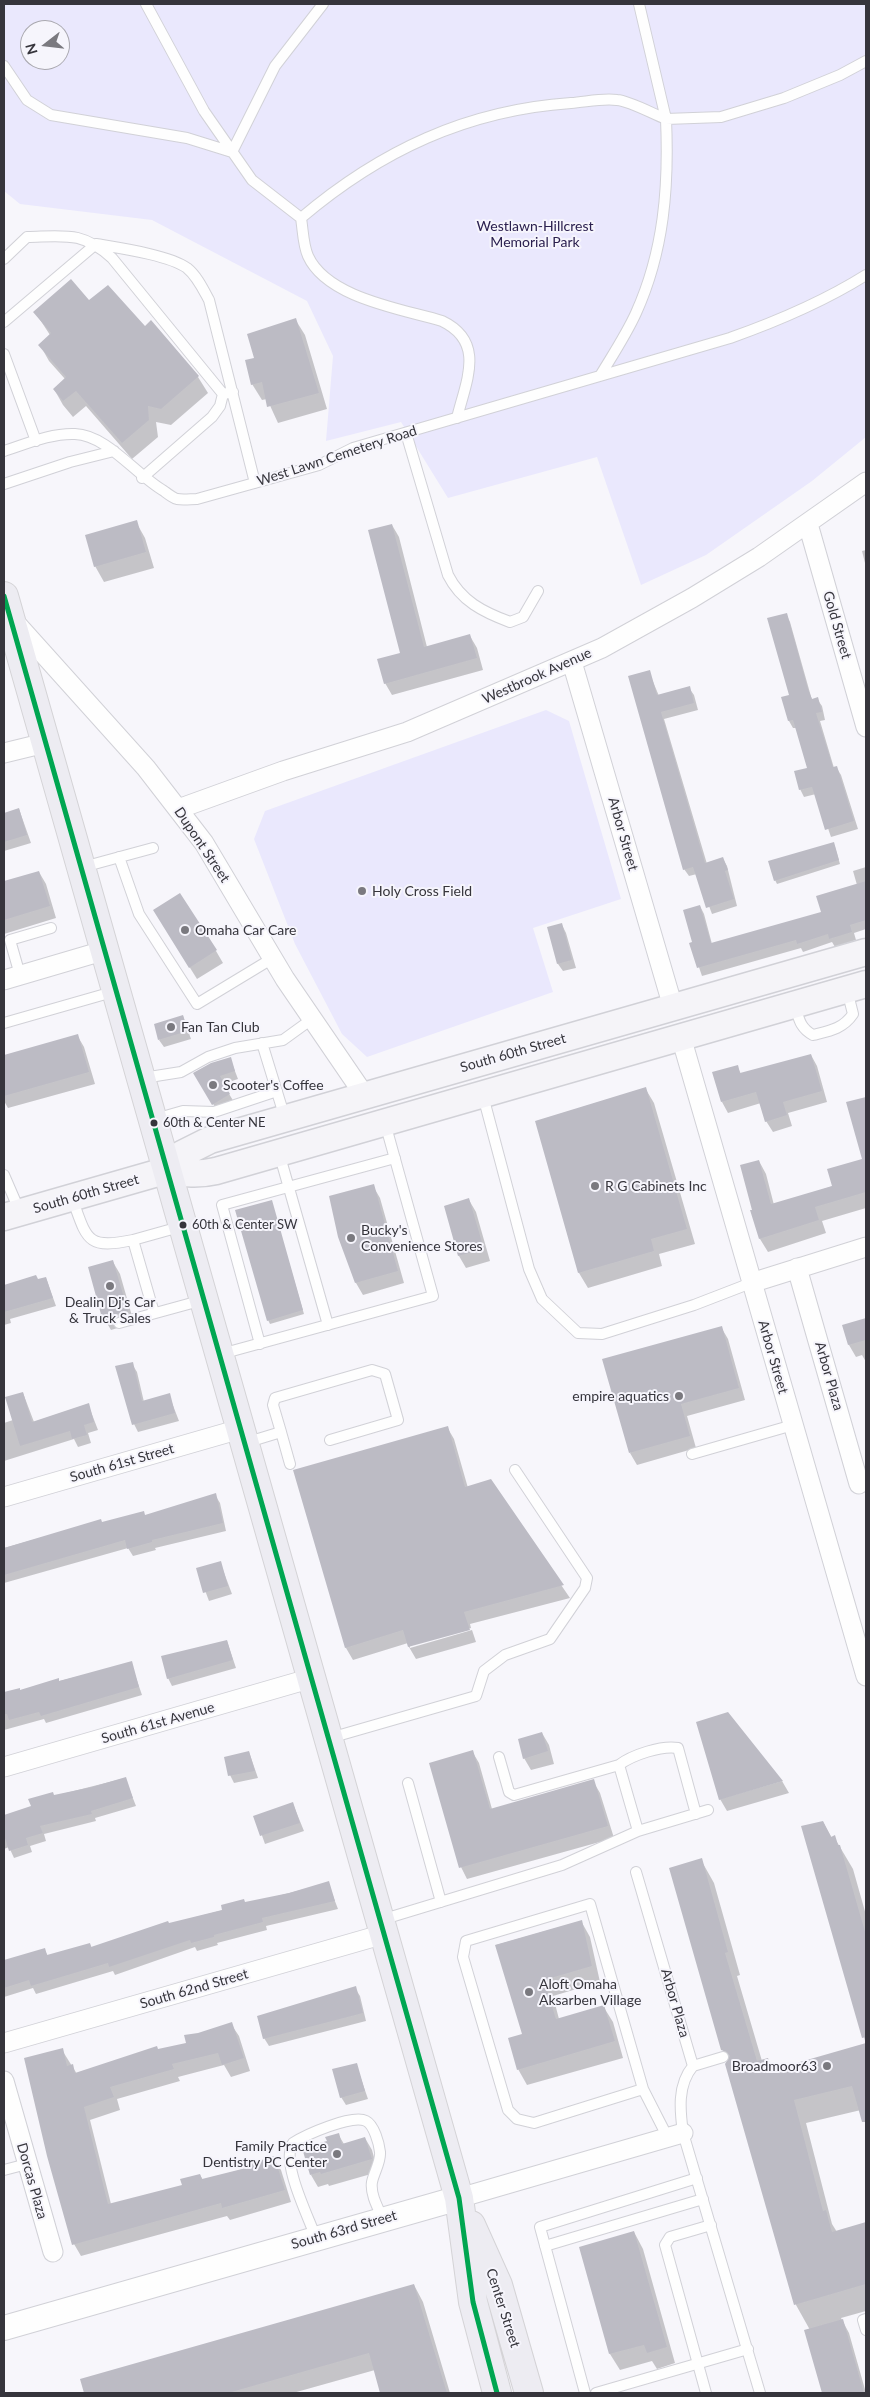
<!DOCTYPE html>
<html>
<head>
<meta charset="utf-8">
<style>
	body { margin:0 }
	#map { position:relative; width:870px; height:2397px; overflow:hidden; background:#f7f6fb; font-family:Lato,sans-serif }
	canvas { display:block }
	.frame { position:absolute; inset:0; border:5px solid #36353c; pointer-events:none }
	.north { position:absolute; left:20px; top:20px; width:50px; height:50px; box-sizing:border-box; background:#f6f5fc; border:1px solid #a9a8af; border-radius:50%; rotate:254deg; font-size:14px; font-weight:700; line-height:20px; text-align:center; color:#36353c }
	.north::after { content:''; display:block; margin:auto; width:18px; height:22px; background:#7a797f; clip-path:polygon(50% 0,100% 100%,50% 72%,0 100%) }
</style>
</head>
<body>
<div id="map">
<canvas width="870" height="2397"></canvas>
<div class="frame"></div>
<div class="north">N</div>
</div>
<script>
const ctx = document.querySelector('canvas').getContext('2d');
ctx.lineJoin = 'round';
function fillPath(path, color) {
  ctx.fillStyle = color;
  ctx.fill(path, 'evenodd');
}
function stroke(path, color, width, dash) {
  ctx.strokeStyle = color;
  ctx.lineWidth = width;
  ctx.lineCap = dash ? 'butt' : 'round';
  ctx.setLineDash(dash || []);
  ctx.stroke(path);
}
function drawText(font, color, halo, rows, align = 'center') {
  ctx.font = font + ' Lato,sans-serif';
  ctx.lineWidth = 4;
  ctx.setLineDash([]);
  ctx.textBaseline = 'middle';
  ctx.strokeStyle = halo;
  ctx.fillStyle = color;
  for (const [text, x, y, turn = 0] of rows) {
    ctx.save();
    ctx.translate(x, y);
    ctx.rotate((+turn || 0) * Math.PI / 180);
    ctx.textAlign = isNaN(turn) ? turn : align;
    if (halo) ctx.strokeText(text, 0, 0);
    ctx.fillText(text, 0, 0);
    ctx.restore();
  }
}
fillPath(new Path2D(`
	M 4,4 L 866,4 L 866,437 L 812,481 L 706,555 L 641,585 L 597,457 L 448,498 L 401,422 L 326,441 L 333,356 L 307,301 L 152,220 L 20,204 L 4,191 ZM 30,30 L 60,30 L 60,60 L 30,60 Z
	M 546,710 L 569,721 L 621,899 L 533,928 L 553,992 L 367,1057 L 342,1034 L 295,944 L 254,839 L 265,811 Z`), '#eae8fd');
fillPath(new Path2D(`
	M 89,302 L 145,328 L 198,377 L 208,393 L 171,425 L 156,422 L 158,437 L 132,459 L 86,406 L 73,417 L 63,405 L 54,389 L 65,379 L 49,361 L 40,345 L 50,335 L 35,312 Z
	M 295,319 L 305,335 L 327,409 L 278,423 L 267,399 L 262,400 L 252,384 L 256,359 Z
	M 136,522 L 145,538 L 154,568 L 104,582 L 95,566 Z
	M 392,525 L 399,537 L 427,647 L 470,636 L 477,648 L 483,670 L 392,695 L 385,683 L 401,654 Z
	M 866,550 L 866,567 L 862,551 Z
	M 786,614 L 790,622 L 812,700 L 817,699 L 822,706 L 825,720 L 820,721 L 834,768 L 836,767 L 841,775 L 858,829 L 831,837 L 816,794 L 804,797 L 800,789 L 809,769 L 797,728 L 793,728 L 789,721 L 783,698 L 791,696 Z
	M 649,672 L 659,696 L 689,688 L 694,695 L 698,710 L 664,719 L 707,864 L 723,859 L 727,866 L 737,906 L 712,914 L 697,874 L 689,876 L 684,869 Z
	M 19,809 L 31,843 L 4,851 L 4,814 Z
	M 835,847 L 840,864 L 777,884 L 775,880 Z
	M 866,867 L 866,929 L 854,933 L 856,940 L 835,947 L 832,942 L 803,952 L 801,948 L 702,976 L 691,944 L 693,943 L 700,906 L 704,914 L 712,944 L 822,913 L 857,885 L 853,871 Z
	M 39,872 L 46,884 L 56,918 L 4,934 L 4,883 Z
	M 162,923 L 216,951 L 223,963 L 197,979 Z
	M 562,925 L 566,933 L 576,968 L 563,971 L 558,964 Z
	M 183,1016 L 191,1039 L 164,1047 L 159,1040 Z
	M 77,1035 L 84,1047 L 95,1084 L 8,1108 L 4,1101 L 4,1056 Z
	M 811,1055 L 817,1066 L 827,1102 L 788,1113 L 792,1126 L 773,1132 L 766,1121 L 761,1103 L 728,1113 L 722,1102 L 737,1066 L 741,1074 Z
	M 230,1058 L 238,1079 L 223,1084 L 234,1102 L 218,1112 L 195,1074 Z
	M 645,1088 L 654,1103 L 695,1244 L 659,1254 L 662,1266 L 588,1288 L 579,1273 L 537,1121 Z
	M 866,1098 L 866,1208 L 822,1221 L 826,1233 L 768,1252 L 760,1239 L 752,1211 L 754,1210 L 759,1161 L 766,1174 L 774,1205 L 833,1186 L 863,1160 L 847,1103 Z
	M 373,1186 L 380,1198 L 404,1283 L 363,1295 L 356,1283 L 339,1237 Z
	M 469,1200 L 476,1212 L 490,1261 L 466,1268 L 459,1256 L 445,1206 Z
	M 271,1201 L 304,1314 L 270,1324 L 268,1320 Z
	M 113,1262 L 120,1274 L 134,1323 L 111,1330 L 104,1318 L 89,1268 Z
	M 46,1278 L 56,1306 L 10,1319 L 11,1323 L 4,1325 L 4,1292 Z
	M 866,1319 L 866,1362 L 862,1355 L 856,1357 L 849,1345 L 843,1326 Z
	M 721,1327 L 728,1339 L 745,1400 L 687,1416 L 696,1448 L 637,1465 L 630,1453 Z
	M 132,1364 L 137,1372 L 144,1402 L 169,1395 L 179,1421 L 138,1432 L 134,1424 Z
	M 23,1393 L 34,1422 L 88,1404 L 98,1430 L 88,1433 L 91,1443 L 78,1447 L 74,1439 L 4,1461 L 4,1423 L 13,1420 Z
	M 447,1427 L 454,1439 L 468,1488 L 490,1481 L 570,1598 L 470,1624 L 471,1628 L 410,1645 L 410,1648 L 472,1630 L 476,1642 L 416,1659 L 409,1647 L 408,1643 L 353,1660 L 346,1648 L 295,1471 Z
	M 215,1495 L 220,1503 L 226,1531 L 155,1548 L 156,1550 L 133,1556 L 128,1548 L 4,1583 L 4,1548 L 100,1521 L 102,1524 L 145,1516 Z
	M 220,1562 L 232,1594 L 209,1601 L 197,1569 Z
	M 227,1641 L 236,1668 L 172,1686 L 168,1678 Z
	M 131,1663 L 142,1695 L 46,1723 L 44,1719 L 4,1730 L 4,1693 L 19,1690 L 20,1691 Z
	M 542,1733 L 549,1745 L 554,1764 L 531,1770 L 524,1758 Z
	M 472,1751 L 479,1763 L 492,1809 L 593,1781 L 600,1793 L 614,1838 L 467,1879 L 461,1867 Z
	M 249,1752 L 258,1778 L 234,1783 L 230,1775 Z
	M 125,1778 L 136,1806 L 95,1818 L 96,1821 L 44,1834 L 46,1841 L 30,1846 L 32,1852 L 14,1858 L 9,1847 L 4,1849 L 4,1816 L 32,1807 L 54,1796 Z
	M 782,1781 L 789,1793 L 727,1811 L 720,1799 Z
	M 293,1804 L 304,1831 L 265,1844 L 255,1816 Z
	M 823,1822 L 832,1838 L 834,1837 L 853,1869 L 866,1915 L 866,2119 L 861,2110 L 806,2123 L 832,2224 L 837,2232 L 866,2223 L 866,2311 L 841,2318 L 849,2333 L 866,2393 L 823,2393 L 805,2331 L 810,2330 L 796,2305 L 726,2064 L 728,2060 L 723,2050 L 701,1860 L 714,1883 L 740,1975 L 737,1976 L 762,2061 L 767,2059 L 774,2071 L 866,2044 L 803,1827 Z
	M 328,1883 L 338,1909 L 266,1926 L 267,1930 L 217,1943 L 218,1945 L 197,1951 L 195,1947 L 115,1975 L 113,1971 L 36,1994 L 33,1988 L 4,1997 L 4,1961 L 44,1949 L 48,1956 L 90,1944 L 92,1948 L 169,1924 Z
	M 581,1921 L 590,1937 L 600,1982 L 553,1996 L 559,2019 L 603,2006 L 613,2022 L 623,2058 L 527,2085 L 518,2069 L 524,2035 L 496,1945 Z
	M 355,1988 L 360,1996 L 366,2021 L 269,2046 L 264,2038 Z
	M 231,2024 L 239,2036 L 250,2071 L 231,2077 L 224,2065 L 178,2077 L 180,2081 L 117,2099 L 120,2110 L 90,2120 L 111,2204 L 183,2186 L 200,2175 L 203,2180 L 251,2167 L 273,2158 L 281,2170 L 291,2202 L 230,2220 L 227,2216 L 81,2256 L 74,2244 L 62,2050 L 77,2074 L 187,2044 L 198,2035 Z
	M 356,2064 L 368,2099 L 346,2105 L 341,2097 Z
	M 338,2134 L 344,2144 L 365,2138 L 372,2150 L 378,2172 L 329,2186 L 328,2184 L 318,2187 L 311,2175 L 328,2142 Z
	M 634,2232 L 643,2249 L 675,2363 L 657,2369 L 652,2361 L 620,2370 L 610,2354 L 581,2248 Z
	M 414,2285 L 423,2302 L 450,2393 L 381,2393 L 375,2370 L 293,2393 L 86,2393 L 82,2380 Z`), '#0003');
fillPath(new Path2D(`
	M 71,279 L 89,300 L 108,285 L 145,326 L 151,320 L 199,376 L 161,409 L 148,406 L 149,420 L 122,443 L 76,391 L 63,401 L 53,389 L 66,377 L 38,345 L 51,333 L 33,312 Z
	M 296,318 L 319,393 L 267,407 L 262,382 L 251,385 L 245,360 L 254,358 L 247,334 Z
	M 137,520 L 146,552 L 94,567 L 85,535 Z
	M 392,524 L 424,647 L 470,634 L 477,658 L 384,684 L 377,659 L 400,653 L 368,530 Z
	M 787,613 L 808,689 L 812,699 L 818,697 L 822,712 L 816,713 L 833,767 L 837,766 L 854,821 L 825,830 L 812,787 L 799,790 L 794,771 L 807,768 L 793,720 L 788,721 L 781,697 L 789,695 L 767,618 Z
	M 650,670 L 657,695 L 690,686 L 694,703 L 661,712 L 705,863 L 723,857 L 728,870 L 725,871 L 734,899 L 706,908 L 693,867 L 683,870 L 628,676 Z
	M 19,808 L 27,835 L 4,842 L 4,813 Z
	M 834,842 L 839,860 L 774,881 L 768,861 Z
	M 39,871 L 50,906 L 4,920 L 4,881 Z
	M 866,881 L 866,920 L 850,925 L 852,932 L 829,939 L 828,934 L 797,944 L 796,940 L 697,968 L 689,943 L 692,942 L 683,910 L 700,905 L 711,943 L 821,912 L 816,896 Z
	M 180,893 L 217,950 L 189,968 L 153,910 Z
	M 562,923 L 572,960 L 557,964 L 547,927 Z
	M 183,1015 L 188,1031 L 158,1040 L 154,1024 Z
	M 78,1034 L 89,1072 L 4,1096 L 4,1055 Z
	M 811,1054 L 822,1091 L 783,1102 L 787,1115 L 765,1122 L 756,1092 L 721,1102 L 712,1072 L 738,1065 L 740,1073 Z
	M 231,1057 L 235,1071 L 220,1076 L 230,1094 L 212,1105 L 193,1073 L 211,1063 Z
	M 646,1087 L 687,1229 L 651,1239 L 654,1251 L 578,1273 L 535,1121 Z
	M 866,1097 L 866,1192 L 815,1207 L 819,1220 L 759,1239 L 750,1210 L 752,1210 L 740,1165 L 759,1160 L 771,1204 L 832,1186 L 827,1169 L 862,1159 L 846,1102 Z
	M 374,1184 L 398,1271 L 355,1283 L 338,1237 L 329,1196 Z
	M 469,1198 L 484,1249 L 458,1256 L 444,1206 Z
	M 272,1200 L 303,1310 L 267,1321 L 235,1210 Z
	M 113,1260 L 128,1311 L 102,1318 L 88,1267 Z
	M 36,1275 L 38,1279 L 46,1277 L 53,1298 L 4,1312 L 4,1285 Z
	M 866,1318 L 866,1340 L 848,1345 L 842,1325 Z
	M 722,1326 L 739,1388 L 681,1404 L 690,1436 L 629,1453 L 602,1359 Z
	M 133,1362 L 142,1401 L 170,1393 L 175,1413 L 132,1425 L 115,1366 Z
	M 23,1392 L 32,1422 L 89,1403 L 94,1422 L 84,1425 L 87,1435 L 72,1439 L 70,1431 L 20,1446 L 5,1397 Z
	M 448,1426 L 465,1487 L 491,1479 L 564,1585 L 464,1612 L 470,1630 L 408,1647 L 403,1630 L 345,1648 L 293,1470 Z
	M 216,1493 L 223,1523 L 152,1540 L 152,1542 L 127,1549 L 125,1540 L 4,1575 L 4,1548 L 101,1519 L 102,1522 L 144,1511 L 145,1515 Z
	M 221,1561 L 228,1586 L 203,1593 L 196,1568 Z
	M 227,1640 L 233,1660 L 167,1679 L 161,1656 Z
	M 132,1661 L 139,1687 L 41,1716 L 39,1712 L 9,1720 L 7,1714 L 4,1714 L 4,1692 L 20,1688 L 20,1690 L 59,1678 L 59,1681 Z
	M 728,1712 L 783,1781 L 719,1800 L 696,1722 Z
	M 542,1732 L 548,1751 L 523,1759 L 518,1739 Z
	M 473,1750 L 490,1809 L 594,1779 L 608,1826 L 459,1868 L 429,1763 Z
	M 249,1751 L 255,1771 L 228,1776 L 224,1757 Z
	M 126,1777 L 133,1798 L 91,1811 L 92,1814 L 40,1826 L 43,1833 L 26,1838 L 28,1845 L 9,1851 L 4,1835 L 4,1815 L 31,1806 L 28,1799 L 53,1792 L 54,1795 L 92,1787 Z
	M 293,1802 L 300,1823 L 260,1836 L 253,1816 Z
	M 823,1821 L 831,1837 L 835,1835 L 838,1845 L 840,1845 L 866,1935 L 866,2037 L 862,2038 L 801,1826 Z
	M 702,1858 L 728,1952 L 725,1953 L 757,2061 L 768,2058 L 772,2070 L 866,2043 L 866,2122 L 862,2122 L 852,2086 L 794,2100 L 823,2211 L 826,2210 L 832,2232 L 866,2222 L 866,2284 L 794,2305 L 725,2064 L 730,2056 L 727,2052 L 721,2050 L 669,1868 Z
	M 329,1881 L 335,1901 L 262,1918 L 263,1922 L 214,1935 L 214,1937 L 191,1943 L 190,1940 L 109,1967 L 108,1963 L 31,1986 L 29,1980 L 4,1988 L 4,1960 L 45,1948 L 47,1955 L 90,1943 L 91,1947 L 168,1921 L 169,1923 L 222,1910 L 221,1905 L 244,1899 L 245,1902 L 289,1893 Z
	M 582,1920 L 592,1966 L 544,1980 L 556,2019 L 604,2005 L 615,2041 L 517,2070 L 508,2038 L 522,2034 L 495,1945 Z
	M 356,1986 L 363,2013 L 263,2039 L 257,2016 Z
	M 232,2022 L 244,2058 L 222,2065 L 218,2053 L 172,2064 L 174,2069 L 110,2087 L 114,2097 L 84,2107 L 108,2204 L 182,2185 L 180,2179 L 200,2174 L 202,2179 L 250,2167 L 249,2164 L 274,2156 L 285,2190 L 222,2208 L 221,2203 L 72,2245 L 47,2156 L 24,2058 L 63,2048 L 67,2066 L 73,2064 L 75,2073 L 157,2046 L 158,2049 L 186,2043 L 184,2035 L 198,2033 Z
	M 357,2063 L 365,2091 L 340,2098 L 332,2069 Z
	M 339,2133 L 342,2144 L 365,2137 L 372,2159 L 321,2174 L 320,2172 L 310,2175 L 302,2148 L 327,2141 L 325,2137 Z
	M 634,2231 L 667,2347 L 647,2353 L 644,2345 L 609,2354 L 579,2247 Z
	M 414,2284 L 447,2393 L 380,2393 L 369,2353 L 228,2393 L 84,2393 L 80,2379 Z
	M 843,2319 L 864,2393 L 822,2393 L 804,2330 Z`), '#bcbbc4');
const service = new Path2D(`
	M 146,4 L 204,111 L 252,180 L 301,218
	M 639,4 L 666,119 L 721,117 L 784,98 L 840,75 L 866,61
	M 4,66 L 27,100 L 51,115 L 187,138 L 232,152 L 275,66 L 323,4
	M 4,259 L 27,237 C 65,236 82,231 112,258 L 223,394 L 233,392
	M 4,322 L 96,244 C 119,248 169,255 187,268 C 197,276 203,289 209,300 L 255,483
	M 4,354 L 36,441
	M 457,418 C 466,381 486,342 442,321 C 402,309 327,298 308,256 C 303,245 303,230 301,218 C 380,151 467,110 571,103 C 586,102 602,98 617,100 C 630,101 653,114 666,119 C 669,187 664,251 636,313 C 626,335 612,356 600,376
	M 406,433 L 448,575 C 461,601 483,612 510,622 L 523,617 L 538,591
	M 4,451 C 26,444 51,433 75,434 C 107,435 136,475 164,491 C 168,494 173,498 177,499 C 183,500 191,499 197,499 L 319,465 L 353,448 L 730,338 C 778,321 823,302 866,275
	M 142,478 L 212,417 L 220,406 L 223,394
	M 4,484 L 70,462 L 114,451
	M 119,857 L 139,914 L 197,1004 L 273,958
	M 83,867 L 153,848
	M 20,975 L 10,940 L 51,928
	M 795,1006 C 799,1019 800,1028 813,1035 C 829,1031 843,1029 853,1014 L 847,990
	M 4,1023 L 116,991
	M 262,1043 L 285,1118
	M 143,1078 L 181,1072 L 208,1057 L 235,1048 L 283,1040 L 312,1019
	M 483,1096 L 529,1269 L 542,1299 L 578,1333 L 602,1334 L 694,1305 L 751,1283
	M 155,1119 L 183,1111 L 214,1112 L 277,1091
	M 279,1153 L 328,1325
	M 4,1175 L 20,1212
	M 72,1198 C 87,1239 86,1250 133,1240 L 154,1313
	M 133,1240 L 183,1226
	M 119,1323 L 203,1300
	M 260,1344 L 222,1205 L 395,1158
	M 221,1354 L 433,1296 L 385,1123
	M 281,1432 L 290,1464
	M 245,1443 L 281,1432 L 273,1405 L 275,1398 L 372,1370 L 385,1374 L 398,1420 L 330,1440
	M 692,1454 L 793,1425
	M 330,1738 L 476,1696 L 484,1671 L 505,1655 L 550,1639 L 585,1588 L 587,1578 L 515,1470
	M 499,1757 L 509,1792 L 514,1795 L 619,1765 C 632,1755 662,1745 678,1748 L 696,1814
	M 619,1765 L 638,1831
	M 408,1783 L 441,1902
	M 636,1872 L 693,2066 C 677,2085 680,2111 683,2133 L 760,2393
	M 381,1920 L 562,1865 L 638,1831 L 708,1810
	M 693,2066 L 723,2057
	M 643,2089 L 534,2123 L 517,2119 L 508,2110 L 463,1957 L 466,1941 L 590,1904 L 643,2089 L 668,2138
	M 4,2170 L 27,2164
	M 316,2238 C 309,2218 280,2161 293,2143 C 305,2135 352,2114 366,2121 C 374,2125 379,2143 380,2152 C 381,2162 374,2172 372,2182 C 370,2194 378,2208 383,2219
	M 545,2246 L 703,2199
	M 866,2319 L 863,2320 L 866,2330
	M 585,2393 L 540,2227 L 697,2178
	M 596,2393 L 748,2349
	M 706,2393 L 665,2245 L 670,2237 L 711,2225`);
const minor = new Path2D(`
	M 808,524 L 866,727
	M 13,620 L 146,768 L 204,843 L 285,979 L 365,1096
	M 572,662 L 673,1007
	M 4,753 L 45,743
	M 178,809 L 283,771 L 407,732 L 602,648 L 692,598 L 759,557 L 866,482
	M 4,980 L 106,950
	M 681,1037 L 866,1676
	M 797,1268 L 859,1484
	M 751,1283 L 866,1247
	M 4,1497 L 240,1429
	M 4,1767 L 312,1678
	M 4,2043 L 384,1934
	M 4,2081 L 53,2252
	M 459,2198 L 683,2133`);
const tertiary = new Path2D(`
	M 4,2328 L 459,2198`);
const secondary = new Path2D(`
	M 168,1170 L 182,1154 L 210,1140 L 866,952
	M 4,1217 L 168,1170 C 185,1174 198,1175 216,1171 L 866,984`);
const primary = new Path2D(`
	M 4,596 L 459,2198 L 473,2302 L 497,2393
	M 471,2225 L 498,2285 L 529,2393`);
stroke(service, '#d1d1d7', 12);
stroke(minor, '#d1d1d7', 21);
stroke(tertiary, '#d1d1d7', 26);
stroke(secondary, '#d1d1d7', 29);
stroke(primary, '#d4d3d6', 30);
stroke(service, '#fefefe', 10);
stroke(minor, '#fefefe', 19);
stroke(tertiary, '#fefefe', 24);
stroke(secondary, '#f5f4f8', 26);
stroke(primary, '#edecf2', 28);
stroke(new Path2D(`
	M 4,596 L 459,2198 L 473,2302 L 497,2393`), '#00a651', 5);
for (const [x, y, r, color] of [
	[362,891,5,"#7a797f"],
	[185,930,5,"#7a797f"],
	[171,1027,5,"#7a797f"],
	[213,1085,5,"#7a797f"],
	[154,1123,4.5,"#36353c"],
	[595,1186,5,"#7a797f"],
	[183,1225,4.5,"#36353c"],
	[351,1238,5,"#7a797f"],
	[110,1286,5,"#7a797f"],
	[679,1396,5,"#7a797f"],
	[529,1992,5,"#7a797f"],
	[827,2066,5,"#7a797f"],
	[337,2154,5,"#7a797f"]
]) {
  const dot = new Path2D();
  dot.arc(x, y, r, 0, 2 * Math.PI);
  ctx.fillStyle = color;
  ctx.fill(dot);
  stroke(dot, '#f6f5fc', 2);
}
drawText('13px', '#36353c', '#f6f5fc', [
	["60th & Center NE",163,1123],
	["60th & Center SW",192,1225]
], 'left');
drawText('14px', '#2b204f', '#f6f5fc', [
	["Westlawn-Hillcrest",535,226],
	["Memorial Park",535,242]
]);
drawText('14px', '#36353c', '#f6f5fc', [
	["West Lawn Cemetery Road",337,456,-18],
	["Gold Street",837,625,74],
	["Westbrook Avenue",537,676,-24],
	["Arbor Street",623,834,74],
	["Dupont Street",202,845,56],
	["South 60th Street",513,1053,-16],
	["South 60th Street",86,1194,-16],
	["Arbor Street",773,1357,74],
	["Arbor Plaza",829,1376,74],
	["South 61st Street",122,1463,-16],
	["South 61st Avenue",158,1723,-16],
	["South 62nd Street",194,1989,-16],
	["Arbor Plaza",675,2003,74],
	["Dorcas Plaza",32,2181,74],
	["South 63rd Street",344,2230,-16],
	["Center Street",503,2308,72]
]);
drawText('14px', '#36353c', '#f6f5fc', [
	["Holy Cross Field",372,891],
	["Omaha Car Care",195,930],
	["Fan Tan Club",181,1027],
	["Scooter's Coffee",223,1085],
	["R G Cabinets Inc",605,1186],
	["Bucky's",361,1230],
	["Convenience Stores",361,1246],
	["Dealin Dj's Car",110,1302,"center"],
	["& Truck Sales",110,1318,"center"],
	["empire aquatics",669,1396,"right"],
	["Aloft Omaha",539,1984],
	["Aksarben Village",539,2000],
	["Broadmoor63",817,2066,"right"],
	["Family Practice",327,2146,"right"],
	["Dentistry PC Center",327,2162,"right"]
], 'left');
</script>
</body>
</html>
